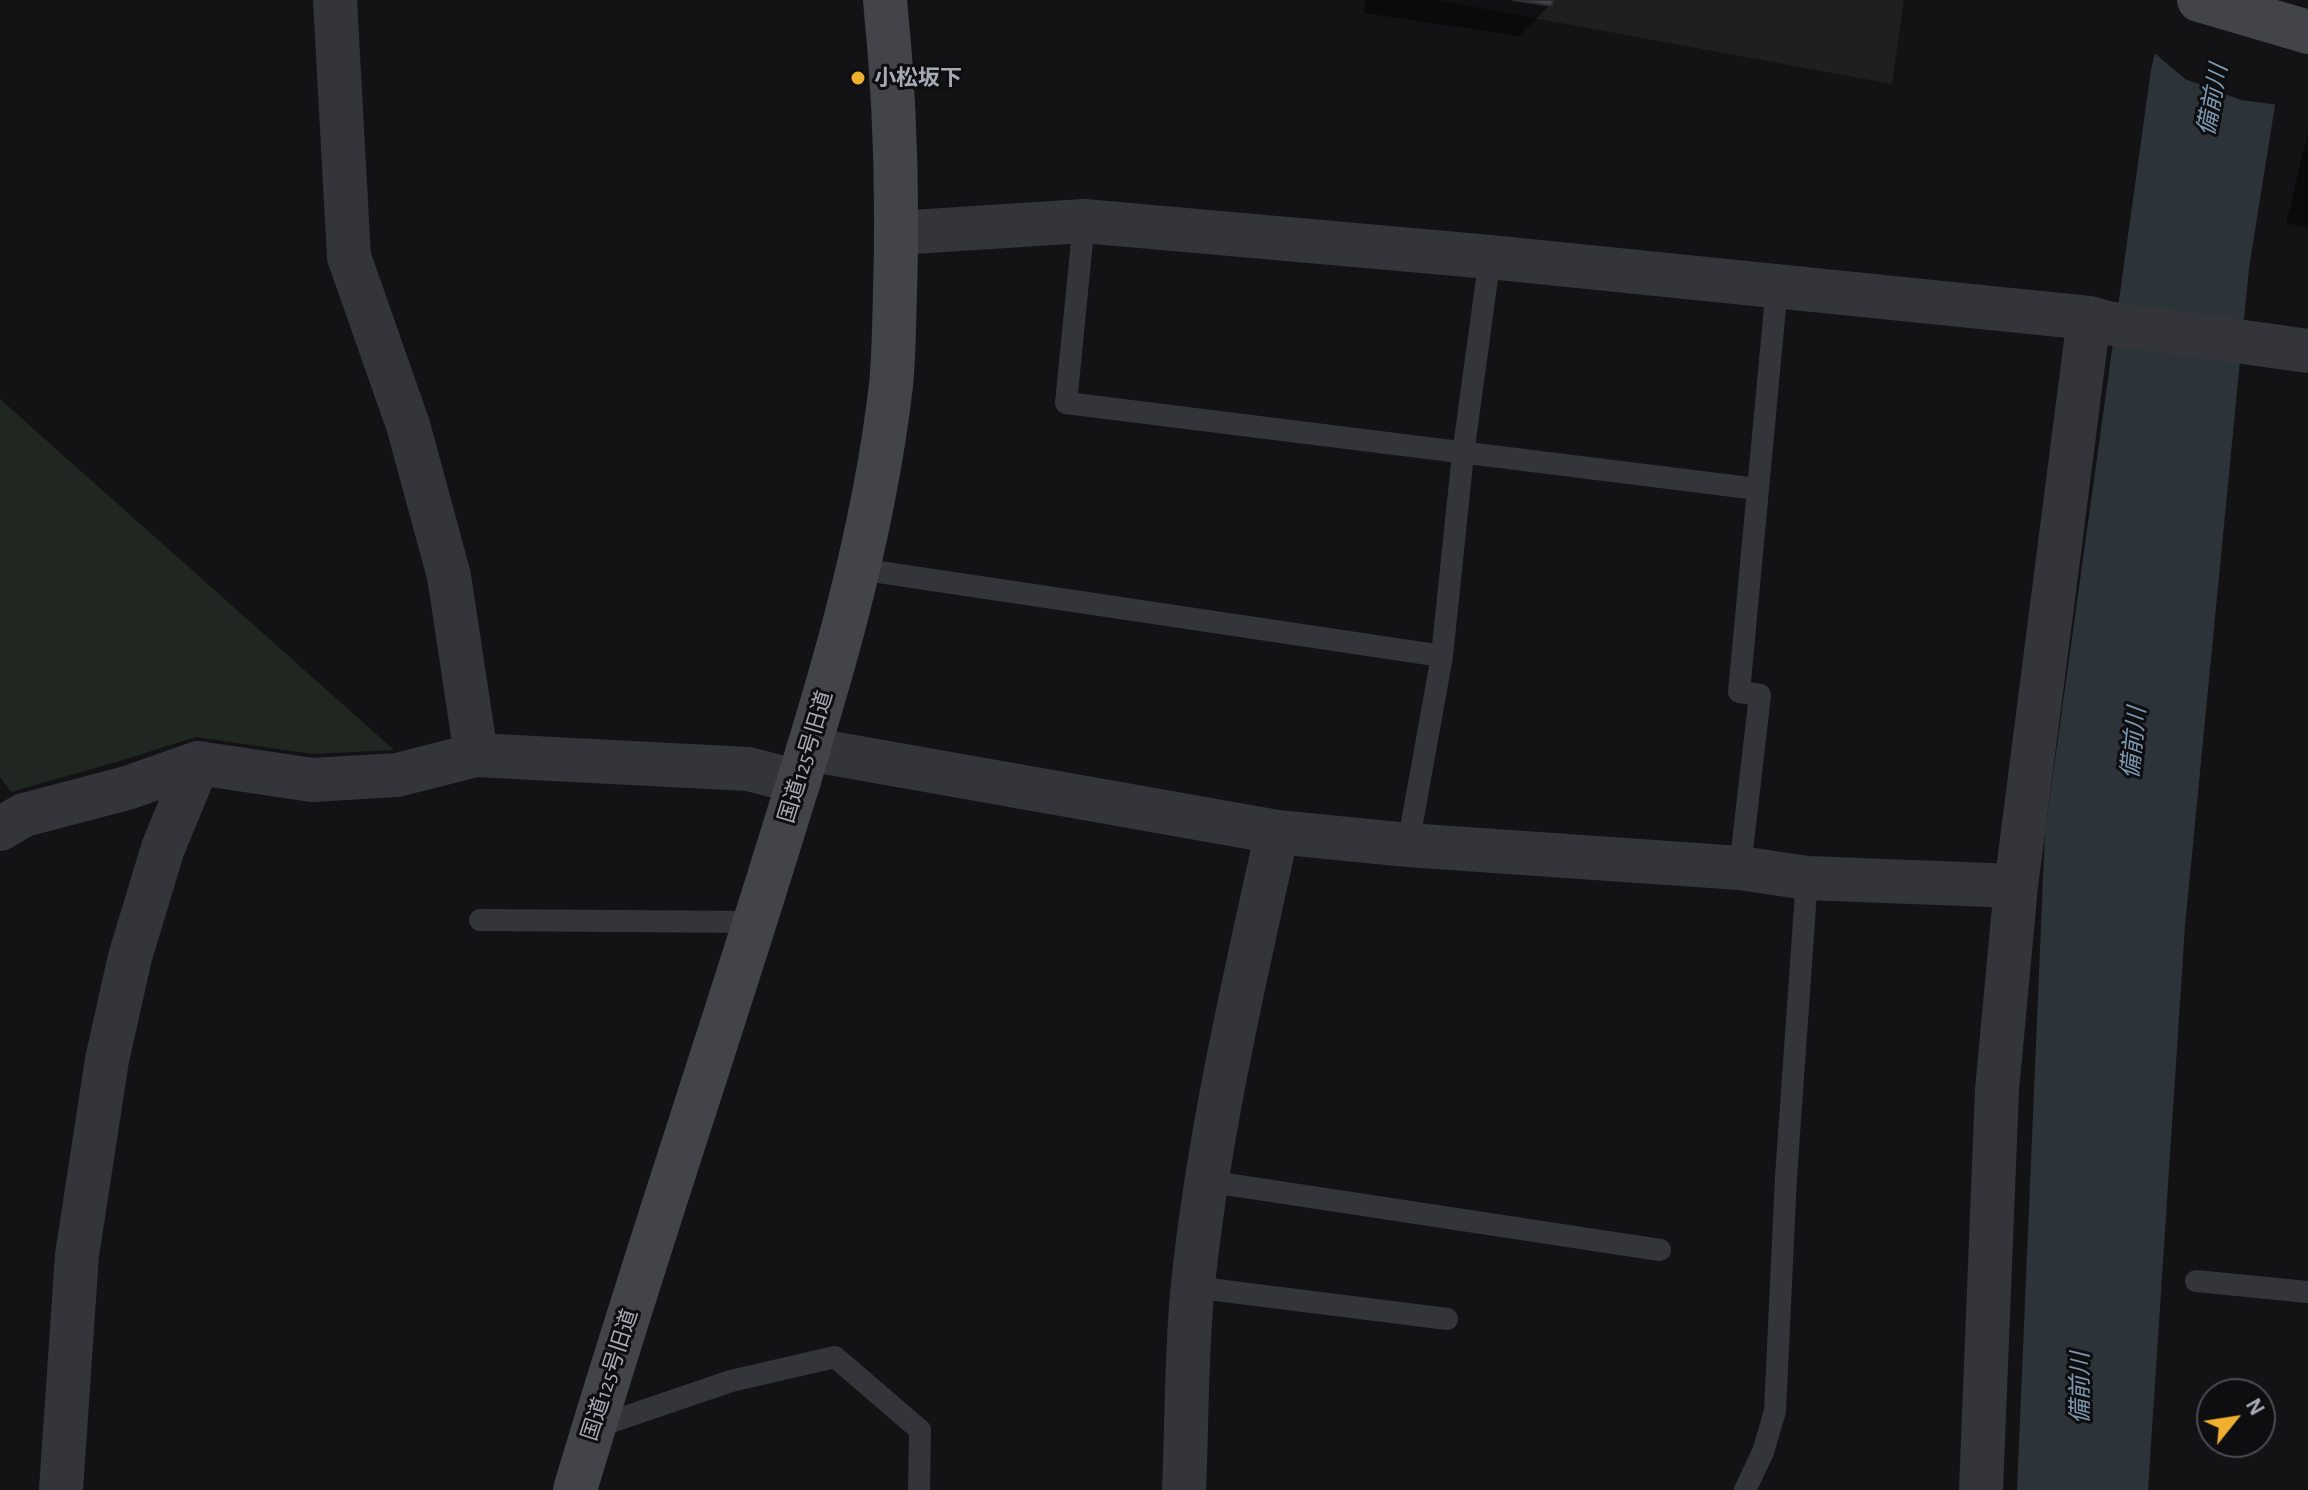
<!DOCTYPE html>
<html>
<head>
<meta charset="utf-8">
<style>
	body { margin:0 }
	#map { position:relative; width:2308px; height:1490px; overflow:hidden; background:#131315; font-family:"Alegreya Sans",sans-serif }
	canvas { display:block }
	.north { position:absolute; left:2196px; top:1378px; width:80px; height:80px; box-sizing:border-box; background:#0e0e10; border:2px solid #4a4c52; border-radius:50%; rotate:60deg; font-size:22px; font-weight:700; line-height:32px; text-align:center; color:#a5aab5 }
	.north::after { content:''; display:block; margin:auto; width:28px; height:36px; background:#efb030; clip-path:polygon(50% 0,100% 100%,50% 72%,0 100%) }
</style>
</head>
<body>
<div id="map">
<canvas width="2308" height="1490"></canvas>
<div class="north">N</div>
</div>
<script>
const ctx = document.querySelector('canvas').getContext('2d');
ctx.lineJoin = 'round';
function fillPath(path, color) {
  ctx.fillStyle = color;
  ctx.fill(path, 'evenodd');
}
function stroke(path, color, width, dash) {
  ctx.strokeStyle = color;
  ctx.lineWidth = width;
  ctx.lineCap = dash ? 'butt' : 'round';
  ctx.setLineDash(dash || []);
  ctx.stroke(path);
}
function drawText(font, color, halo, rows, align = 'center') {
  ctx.font = font + ' "Alegreya Sans","Noto Sans JP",sans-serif';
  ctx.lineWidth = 6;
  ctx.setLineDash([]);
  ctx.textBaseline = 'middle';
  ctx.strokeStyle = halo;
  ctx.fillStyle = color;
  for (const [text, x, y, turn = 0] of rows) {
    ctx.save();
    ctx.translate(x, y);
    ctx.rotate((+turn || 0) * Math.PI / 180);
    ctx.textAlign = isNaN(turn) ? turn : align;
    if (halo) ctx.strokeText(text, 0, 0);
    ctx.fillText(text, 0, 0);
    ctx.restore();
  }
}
fillPath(new Path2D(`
	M 1436,0 L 1904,0 L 1892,84 Z`), '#1f1f22');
fillPath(new Path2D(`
	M 0,399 L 394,750 L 313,754 L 196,737 L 113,763 L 11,792 L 0,777 Z`), '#1f2720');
fillPath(new Path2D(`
	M 2167,0 L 2276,99 L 2249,268 L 2185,926 L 2148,1490 L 2017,1490 L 2045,832 L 2151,70 Z`), '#2c343a');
fillPath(new Path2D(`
	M 2163,0 L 2301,0 L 2279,105 L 2241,100 L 2185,79 L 2151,50 Z`), '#131315');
fillPath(new Path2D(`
	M 1366,0 L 1551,0 L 1550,5 L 1519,36 L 1364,13 Z
	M 2308,132 L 2308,228 L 2286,223 Z`), '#0007');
const building = new Path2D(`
	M 1513,0 L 1553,0 L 1552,6 Z`);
fillPath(building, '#424348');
stroke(building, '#2d2d31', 2);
stroke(new Path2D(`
	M 1084,221 L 1066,403 L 1757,489
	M 859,569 L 1442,656
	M 1408,845 L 1442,656 L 1463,454 L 1490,257
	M 1740,868 L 1760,695 L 1739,692 L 1777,286
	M 480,920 L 755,922
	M 1206,1181 L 1660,1250
	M 2196,1281 L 2308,1292
	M 1193,1287 L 1447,1319
	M 593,1428 L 731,1381 L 835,1357 L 920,1430 L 919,1490
	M 1745,1490 L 1763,1452 L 1775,1411 L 1786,1177 L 1807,878`), '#34353a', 22);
stroke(new Path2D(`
	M 335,0 L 349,257 L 408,425 L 449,576 L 476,755
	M 897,233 L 1084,221 L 1490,257 L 2089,318 L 2107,323 L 2308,351
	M 808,749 L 1277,832 L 1408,845 L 1740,868 L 1807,878 L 2016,886
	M 0,829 L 24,815 L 127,788 L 198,763 L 312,780 L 397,775 L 476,755 L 748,769 L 799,782
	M 61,1490 L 77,1255 L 107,1060 L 130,957 L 163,848 L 198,763
	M 1184,1490 C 1187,1422 1186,1352 1193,1284 C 1209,1132 1244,982 1277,832
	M 1981,1490 L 1997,1090 L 2016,886 L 2089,318`), '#34353a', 44);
stroke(new Path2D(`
	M 2199,0 L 2308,32
	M 575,1490 C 637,1280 708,1073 773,864 C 822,707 872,550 891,385 C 894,355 894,324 895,293 C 898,195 895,97 885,0`), '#42444a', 44);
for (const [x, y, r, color] of [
	[858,78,8,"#efb030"]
]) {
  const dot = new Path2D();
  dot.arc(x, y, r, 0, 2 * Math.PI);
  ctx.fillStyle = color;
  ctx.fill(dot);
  stroke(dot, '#0e0e10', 3);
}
drawText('bold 22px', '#a5aab5', '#0e0e10', [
	["小松坂下",874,78]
], 'left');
drawText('22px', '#a5aab5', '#0e0e10', [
	["国道125号旧道",806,757,-73],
	["国道125号旧道",610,1375,-72]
]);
drawText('italic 24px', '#7c97b0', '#0e0e10', [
	["備前川",2213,100,-79],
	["備前川",2134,743,-84],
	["備前川",2081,1388,-90]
]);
</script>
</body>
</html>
